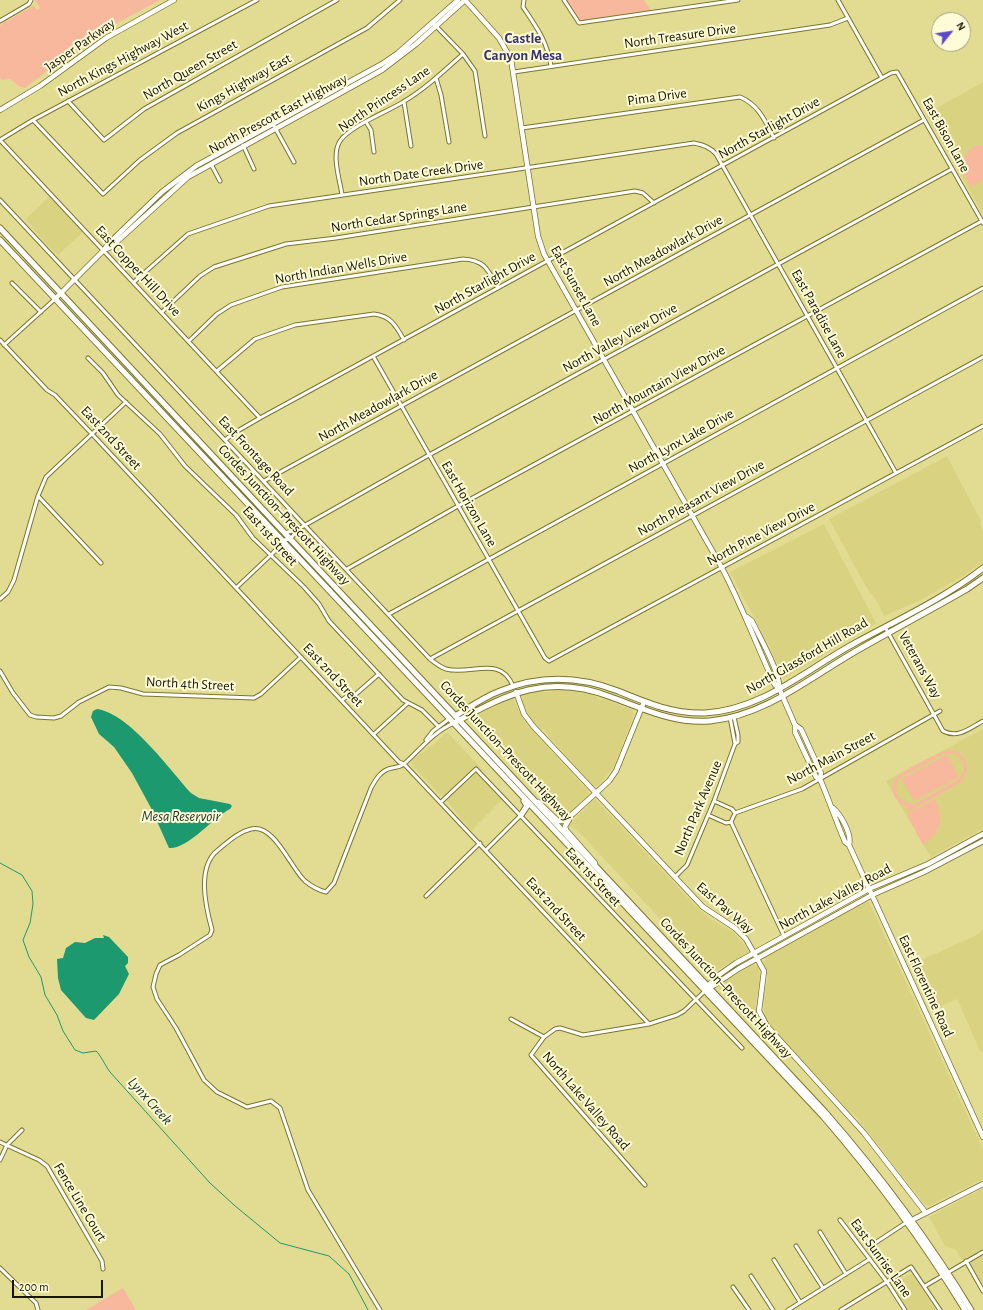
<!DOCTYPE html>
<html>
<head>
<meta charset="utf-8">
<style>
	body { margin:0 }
	#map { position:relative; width:983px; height:1310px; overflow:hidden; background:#e2dc93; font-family:"Alegreya Sans",sans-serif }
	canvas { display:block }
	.north { position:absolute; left:931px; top:12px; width:40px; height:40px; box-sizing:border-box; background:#fefbd7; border:1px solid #a29f81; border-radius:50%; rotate:60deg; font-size:11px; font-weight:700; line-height:16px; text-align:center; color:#181500 }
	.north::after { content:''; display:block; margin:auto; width:14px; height:18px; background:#5c4bc3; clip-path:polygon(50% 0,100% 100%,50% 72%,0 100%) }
	.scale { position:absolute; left:12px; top:1280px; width:91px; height:18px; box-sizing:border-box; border:2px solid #181500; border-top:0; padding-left:5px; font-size:12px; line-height:14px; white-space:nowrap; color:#181500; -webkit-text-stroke:3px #fefbd7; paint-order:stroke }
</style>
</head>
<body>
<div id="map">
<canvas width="983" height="1310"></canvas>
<div class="north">N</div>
<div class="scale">200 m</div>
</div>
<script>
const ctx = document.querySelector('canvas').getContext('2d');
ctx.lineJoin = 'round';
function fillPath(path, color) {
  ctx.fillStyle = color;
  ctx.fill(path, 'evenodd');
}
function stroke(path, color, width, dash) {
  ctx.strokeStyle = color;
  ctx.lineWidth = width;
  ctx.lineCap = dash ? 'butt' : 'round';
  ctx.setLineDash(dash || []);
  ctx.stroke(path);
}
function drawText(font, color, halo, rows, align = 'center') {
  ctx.font = font + ' "Alegreya Sans",sans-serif';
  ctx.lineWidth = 4;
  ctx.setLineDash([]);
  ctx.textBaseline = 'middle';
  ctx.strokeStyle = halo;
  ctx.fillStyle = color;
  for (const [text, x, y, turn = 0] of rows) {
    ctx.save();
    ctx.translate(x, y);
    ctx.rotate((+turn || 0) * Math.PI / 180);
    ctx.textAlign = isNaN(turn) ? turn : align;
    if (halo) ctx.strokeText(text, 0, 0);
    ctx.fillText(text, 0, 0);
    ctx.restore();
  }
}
fillPath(new Path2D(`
	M 983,82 L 983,214 L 926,114 Z
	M 50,196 L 84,231 L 58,255 L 44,242 L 26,219 Z
	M 947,456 L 981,521 L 980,524 L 983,530 L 983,562 L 963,576 L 919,601 L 884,616 L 878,603 L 865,585 L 829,519 Z
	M 824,524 L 876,623 L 874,625 L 851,637 L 815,661 L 799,669 L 785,678 L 782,676 L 772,651 L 730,572 Z
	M 554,689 L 591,694 L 599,699 L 602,698 L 632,710 L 634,715 L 613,768 L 598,786 L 594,786 L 549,737 L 544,729 L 541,729 L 534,722 L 525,709 L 521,699 L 523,695 L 542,690 L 545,692 L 551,692 Z
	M 513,698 L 524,721 L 588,791 L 589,794 L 563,819 L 560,819 L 558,809 L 473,719 L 473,717 L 498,703 Z
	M 983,729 L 983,829 L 931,857 L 886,781 Z
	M 447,732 L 483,770 L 478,774 L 502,800 L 471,831 L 442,795 L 439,794 L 411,764 L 413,759 L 434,744 Z
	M 593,800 L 597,801 L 694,904 L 709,918 L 733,932 L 745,945 L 749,952 L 712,973 L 707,969 L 576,829 L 568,826 Z
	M 866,902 L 869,902 L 983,1149 L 983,1179 L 929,1206 L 925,1205 L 853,1113 L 850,1112 L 776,1032 L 764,1016 L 764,1005 L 762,1003 L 762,998 L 768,979 L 764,962 L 766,957 Z
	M 983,928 L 983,1052 L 980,1051 L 957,999 L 931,1011 L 910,965 L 979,934 Z
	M 753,965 L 758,966 L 760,978 L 755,1007 L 759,1018 L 755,1020 L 728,991 L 719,988 L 720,984 Z
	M 983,1188 L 983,1296 L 956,1250 L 945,1246 L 929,1217 Z
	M 911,1274 L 913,1275 L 936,1310 L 907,1310 L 893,1287 L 895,1283 Z`), '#d9d381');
fillPath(new Path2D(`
	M 35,0 L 160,0 L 76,45 L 50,69 L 25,88 L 20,87 L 10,79 L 1,80 L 0,77 L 0,25 L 31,7 L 34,6 L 37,10 L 40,8 Z
	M 562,0 L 644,0 L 652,12 L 579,23 Z
	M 983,145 L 983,180 L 971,187 C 960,172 959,146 983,145 Z
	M 949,750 C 967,752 973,770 960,783 L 908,812 L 906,809 L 908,807 C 902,805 898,802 894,796 C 892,791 892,786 894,781 C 899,771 938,753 949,750 ZM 950,753 C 963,756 969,768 959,779 L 917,803 L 910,804 L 898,797 L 896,786 L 900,778 L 944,754 Z
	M 947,755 L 959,777 L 914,801 L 902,779 Z
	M 935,799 C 944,820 942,832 923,845 L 908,817 L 908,813 Z
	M 123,1288 L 136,1310 L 86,1310 Z`), '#f8b89d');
fillPath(new Path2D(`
	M 97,709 C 130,714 169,769 191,793 L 199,798 L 230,804 L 232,806 L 230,809 C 215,816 187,850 169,848 L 151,808 L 132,773 L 114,747 L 99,734 L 91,717 L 93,711 Z
	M 103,935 L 109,937 L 128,957 L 128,963 L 125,966 L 129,974 L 119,994 L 94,1020 L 86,1018 L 61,990 L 58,978 L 57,959 L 63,958 L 66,948 L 75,942 L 85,943 L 95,938 L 104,938 Z`), '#1c996f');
stroke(new Path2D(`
	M 0,863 L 22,875 L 32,891 L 33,904 L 30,923 L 23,940 L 29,957 L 41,977 L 45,995 L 57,1015 L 63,1031 L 75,1050 L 83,1053 L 96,1051 C 100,1054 106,1067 110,1072 L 210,1183 L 234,1205 L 280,1243 L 329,1256 L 349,1274 L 368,1310`), '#1c996f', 1);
const street = new Path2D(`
	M 524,0 L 523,7 C 537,28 547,41 551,66
	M 564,0 L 579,23 L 738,0
	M 838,0 L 882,78
	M 0,21 L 29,4 L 31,0
	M 433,23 L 463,54 L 475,71 L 485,136
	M 514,72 L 830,25 L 848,18
	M 436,78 L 441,95 L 449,142
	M 68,101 L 104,140 L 144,109 L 337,0
	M 404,102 L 411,146
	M 33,120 L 103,194 L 140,160 L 177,133 L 367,28 L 400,0
	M 366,122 L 371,130 L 374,152
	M 273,124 L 294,162
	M 522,128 L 740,97 C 759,105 765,121 774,138
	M 0,140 L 260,418
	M 0,140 L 33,120 L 257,0
	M 243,145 L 254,169
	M 211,164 L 220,181
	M 342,195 C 340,180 331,155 340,141 C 350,126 387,112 403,102 C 425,89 444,71 463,54
	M 0,200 L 430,659 C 435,663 440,667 446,669 C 470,676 500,654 513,686
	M 134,282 L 188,234 L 269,206 L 694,143 C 703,145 710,147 716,154 L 896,473
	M 12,283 L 41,312
	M 162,312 L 200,276 L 214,267 L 286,244 L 336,238 L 635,191 L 643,193 L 654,203
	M 0,340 L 47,390 L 55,395 L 92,434 L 399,762 L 404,764 L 649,1024
	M 189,341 L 217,314 L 231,305 L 282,287 L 463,259 C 485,260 488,270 498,288
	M 4,345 L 55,299
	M 373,356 L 545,658 L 549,661 L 983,426
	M 88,358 L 103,373 L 118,395 L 160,434 L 185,466 L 236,515 L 253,538 L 304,587 L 319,604 L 329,621 L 403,700 L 422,710 L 438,726
	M 217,371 L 255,339 L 295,325 L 374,314 C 391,316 396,326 404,340
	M 225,440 L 234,433 L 260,418 L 891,73 L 897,72 L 983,223
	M 264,481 L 924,120
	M 38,496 L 101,563
	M 285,533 L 300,528 L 429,455 L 952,169
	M 276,551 L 283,547 L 287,547
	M 347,569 L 458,506 L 982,221
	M 236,588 L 273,553 L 284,540 L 290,539 L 300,528
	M 0,599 L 8,592 L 14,580 L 38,496 L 46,477 L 126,402
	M 389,614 L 983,288
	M 885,627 L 943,731 C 958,739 970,728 983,721
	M 430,659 L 983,357
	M 0,671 L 13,693 L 30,715 L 36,717 L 54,718 L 61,716 L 79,702 L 109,687 L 121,688 L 143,694 L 254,698 L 261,694 L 301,657
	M 342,700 L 346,697 L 356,694 L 379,674
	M 730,717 L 735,744
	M 374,734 L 408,703
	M 426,740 L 433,731 L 449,719
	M 441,802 L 476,769 L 742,1048
	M 735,813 L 802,789 L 940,711
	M 708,815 L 726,823 L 731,822 L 735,813 L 732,809 L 714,801
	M 731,822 L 784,936
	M 486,850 L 521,815
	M 675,877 L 687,865 L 714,801 L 735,744 L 738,742 L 738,735 L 734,717
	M 426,896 L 480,843
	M 511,1019 L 544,1037
	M 0,1142 L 39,1160 L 47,1166 L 102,1261 L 103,1269
	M 0,1160 L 7,1145 L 22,1130
	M 645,1185 L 531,1055 L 544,1037 L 555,1029 L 560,1028 L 583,1035 L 649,1024 L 677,1015 L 684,1011 L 705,991
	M 840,1220 L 887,1282 L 905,1310
	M 820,1232 L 846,1274
	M 796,1246 L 823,1288
	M 869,1247 L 907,1222
	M 774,1260 L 800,1302
	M 966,1261 L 983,1291
	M 0,1268 L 36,1303 L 38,1310
	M 751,1276 L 773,1310
	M 925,1286 L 983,1252
	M 733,1287 L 749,1310
	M 380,1310 L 308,1190 L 280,1108 L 271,1101 L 247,1107 L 217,1092 L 204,1080 L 176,1028 L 157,999 L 153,987 L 156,974 L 160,965 L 179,955 L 210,935 L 212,930 C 206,908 196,867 218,850 C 228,842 238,832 251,829 C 274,823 290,867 305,881 C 311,886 318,890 326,892 L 334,883 L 371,788 C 376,779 381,770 392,768 C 397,767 400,767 404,764 C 420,750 433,732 454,723
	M 788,1310 L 870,1259
	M 841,1310 L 911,1267 L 940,1310`);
const secondary = new Path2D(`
	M 465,0 L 499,38 L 511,59 L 538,236 L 544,254 L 722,568 C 742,606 757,646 775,685 L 779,688 L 795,725
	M 0,110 L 40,86 L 106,38 L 174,0
	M 104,250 L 111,247 L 188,177 L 382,70 L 416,44 L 465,0
	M 55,299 L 104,250 L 108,244 L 162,192 L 196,166 L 382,64 L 398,53 L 458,0
	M 747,617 L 752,621 C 759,636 781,674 779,688
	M 516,692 L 524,714 L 533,726 L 703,907 L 735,928 L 746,939 L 764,971 L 759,1011 L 767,1026 L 864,1133 L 926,1213
	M 820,779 L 821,773 L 801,729 L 795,725 L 795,732 L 816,777 L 820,779 C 829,800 836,821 845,842 L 849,845 L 983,1137
	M 538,802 L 558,821 L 565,821 L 609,781 L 616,771 L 644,702
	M 833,808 C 841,815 852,834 849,845
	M 569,820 L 565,826 L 566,830 L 595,863
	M 706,988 L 716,977 L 736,963 L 869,889 L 928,864 L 983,834
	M 707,990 L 738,969 L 872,895 L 924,872 L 983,841
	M 910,1221 L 983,1184`);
const primary = new Path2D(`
	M 0,228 L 825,1112 C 879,1174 928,1239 971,1310
	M 0,240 L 822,1115 C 875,1176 923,1241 965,1310
	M 455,716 C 470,707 484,697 500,691 C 539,675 579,676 618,691 C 647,703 673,714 705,713 C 762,710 807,669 855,643 C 897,620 945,598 983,568
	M 454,723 C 508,693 549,673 611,697 C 644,709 674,724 710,721 C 763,716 807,680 851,654 C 889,632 929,611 967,589 L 983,578
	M 521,815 L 527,806 L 524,801`);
stroke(street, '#7c752d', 5);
stroke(secondary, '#7c752d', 6);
stroke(primary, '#7c752d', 7);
stroke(street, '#fff', 3);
stroke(secondary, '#fff', 4.5);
stroke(primary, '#fff', 5);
drawText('14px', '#181500', '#fefbd7', [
	["North Treasure Drive",680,36,-8],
	["Jasper Parkway",80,45,-35],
	["North Kings Highway West",123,59,-28],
	["North Queen Street",190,70,-30],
	["Kings Highway East",244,83,-29],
	["Pima Drive",657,97,-8],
	["North Princess Lane",384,99,-34],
	["North Prescott East Highway",278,114,-28],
	["North Starlight Drive",769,128,-29],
	["East Bison Lane",946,135,61],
	["North Date Creek Drive",421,173,-8],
	["North Cedar Springs Lane",399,217,-9],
	["North Meadowlark Drive",663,251,-29],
	["North Indian Wells Drive",341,268,-10],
	["East Copper Hill Drive",138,271,47],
	["North Starlight Drive",485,283,-29],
	["East Sunset Lane",576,286,61],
	["East Paradise Lane",819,314,61],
	["North Valley View Drive",620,338,-29],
	["North Mountain View Drive",659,385,-29],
	["North Meadowlark Drive",378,406,-29],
	["East 2nd Street",111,438,47],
	["North Lynx Lake Drive",681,441,-29],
	["East Frontage Road",256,456,47],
	["North Pleasant View Drive",701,498,-29],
	["East Horizon Lane",469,504,60],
	["Cordes Junction–Prescott Highway",284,515,47],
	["North Pine View Drive",761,534,-28],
	["East 1st Street",270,536,48],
	["North Glassford Hill Road",807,656,-30],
	["Veterans Way",920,665,61],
	["East 2nd Street",333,675,47],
	["North 4th Street",190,684,3],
	["Cordes Junction–Prescott Highway",506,751,47],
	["North Main Street",831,758,-28],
	["North Park Avenue",698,808,-67],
	["East 1st Street",593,877,47],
	["North Lake Valley Road",835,897,-28],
	["East Pav Way",725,908,41],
	["East 2nd Street",556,909,47],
	["East Florentine Road",926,986,65],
	["Cordes Junction–Prescott Highway",726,988,47],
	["North Lake Valley Road",586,1101,49],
	["Fence Line Court",80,1202,59],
	["East Sunrise Lane",881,1258,54]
]);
drawText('bold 15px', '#393470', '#fefbd7', [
	["Castle",523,38],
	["Canyon Mesa",523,55]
]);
drawText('italic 15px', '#213a2f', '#fefbd7', [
	["Mesa Reservoir",181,816],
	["Lynx Creek",150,1101,48]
]);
</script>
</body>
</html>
